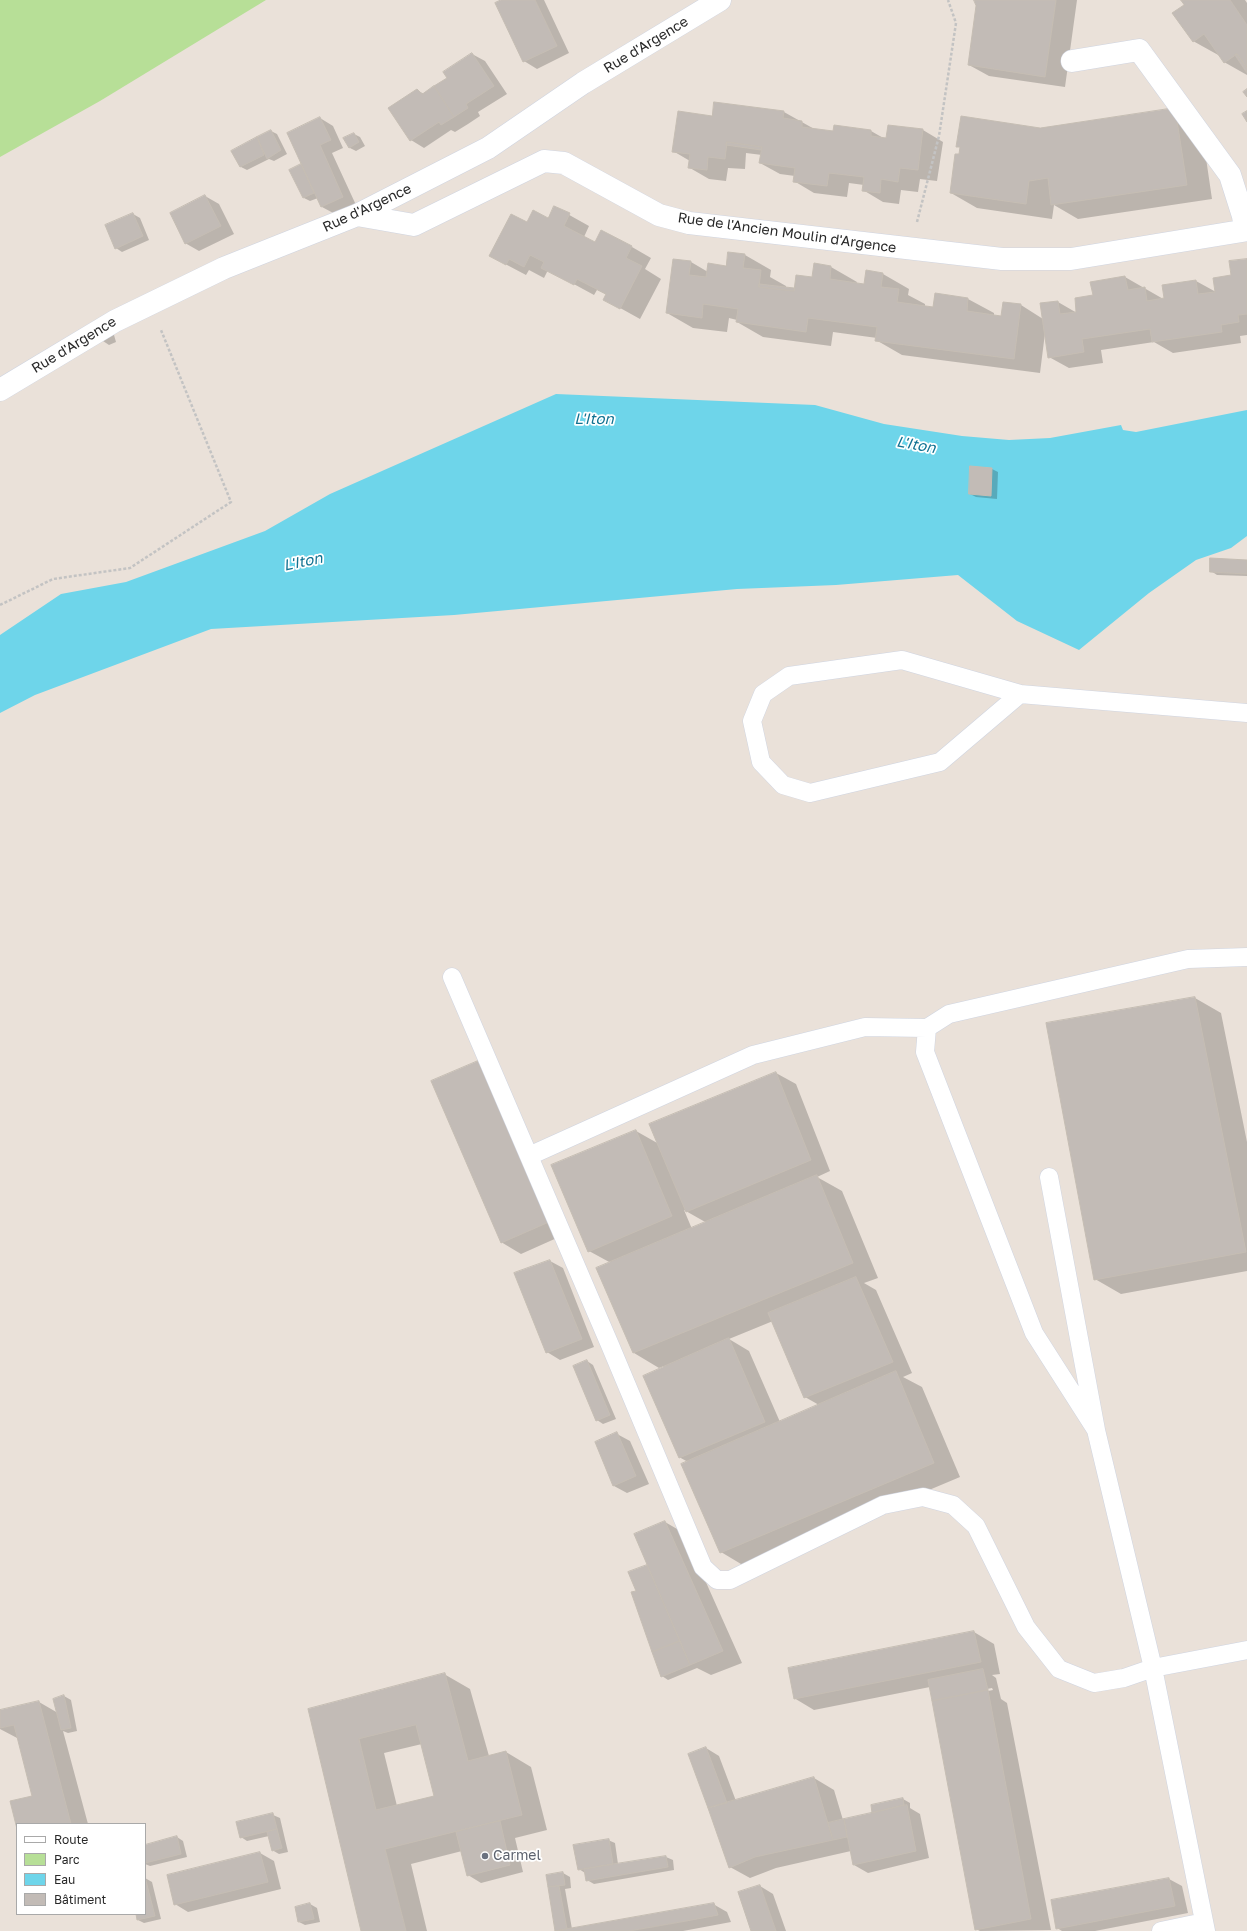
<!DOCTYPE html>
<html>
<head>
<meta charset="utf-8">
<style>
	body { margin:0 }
	#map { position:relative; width:1247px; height:1931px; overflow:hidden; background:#eae1d9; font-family:"Golos Text",sans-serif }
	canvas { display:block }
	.legend { position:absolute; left:16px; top:1823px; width:130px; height:92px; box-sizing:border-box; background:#fff; border:1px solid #a9a9a9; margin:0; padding:5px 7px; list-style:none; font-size:12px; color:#282828 }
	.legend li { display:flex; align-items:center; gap:8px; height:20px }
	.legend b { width:20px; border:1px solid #a9a9a9 }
</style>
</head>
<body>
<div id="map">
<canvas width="1247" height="1931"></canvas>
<ul class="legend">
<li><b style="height:5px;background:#fff"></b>Route</li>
<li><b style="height:11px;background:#b7df97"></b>Parc</li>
<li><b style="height:11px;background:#6ed5ea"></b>Eau</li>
<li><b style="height:11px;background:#c2bbb6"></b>Bâtiment</li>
</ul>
</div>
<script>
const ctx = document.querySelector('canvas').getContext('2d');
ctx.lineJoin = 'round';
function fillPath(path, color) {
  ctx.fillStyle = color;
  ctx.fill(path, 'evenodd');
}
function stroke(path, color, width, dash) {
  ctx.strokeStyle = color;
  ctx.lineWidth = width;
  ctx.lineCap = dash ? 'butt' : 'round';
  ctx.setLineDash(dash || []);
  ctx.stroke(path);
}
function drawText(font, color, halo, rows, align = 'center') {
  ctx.font = font + ' "Golos Text",sans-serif';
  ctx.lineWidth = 3.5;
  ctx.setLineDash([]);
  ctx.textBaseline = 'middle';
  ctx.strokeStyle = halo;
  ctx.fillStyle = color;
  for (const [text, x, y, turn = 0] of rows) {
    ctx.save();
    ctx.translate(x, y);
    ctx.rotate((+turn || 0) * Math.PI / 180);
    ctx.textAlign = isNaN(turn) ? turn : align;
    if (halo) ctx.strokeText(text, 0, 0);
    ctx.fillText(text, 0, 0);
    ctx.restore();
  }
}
fillPath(new Path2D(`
	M 0,0 L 266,0 L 100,101 L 0,157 Z`), '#b7df97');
fillPath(new Path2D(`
	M 556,394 L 815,405 L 884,424 L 962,436 L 1009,440 L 1050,438 L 1121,425 L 1123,430 L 1136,432 L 1247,410 L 1247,536 L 1231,548 L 1196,560 L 1149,593 L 1079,650 L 1017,621 L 958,575 L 836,585 L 737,589 L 454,615 L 211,629 L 35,695 L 0,713 L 0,635 L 61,594 L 126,582 L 265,531 L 330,494 Z`), '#6ed5ea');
fillPath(new Path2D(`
	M 503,0 L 544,0 L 569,53 L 537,69 L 524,61 Z
	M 975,0 L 1077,0 L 1065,87 L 989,76 L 969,65 L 977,6 Z
	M 1182,0 L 1245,0 L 1247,3 L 1247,75 L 1224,62 L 1220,56 L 1193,41 L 1185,5 Z
	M 472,54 L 485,61 L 507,94 L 478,112 L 480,116 L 468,124 L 455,132 L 451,130 L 424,148 L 411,140 L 417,90 L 424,94 L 448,78 Z
	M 1175,109 L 1201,124 L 1212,199 L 1078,219 L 1054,205 L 1052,219 L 977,208 L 951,193 L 961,148 L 958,146 Z
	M 784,112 L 816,130 L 834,132 L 871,131 L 885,139 L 887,139 L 888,126 L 923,130 L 943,142 L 937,181 L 920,179 L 918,192 L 901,190 L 899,204 L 883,202 L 863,190 L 864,185 L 849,183 L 847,197 L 814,193 L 794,181 L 795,176 L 780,174 L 760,163 L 762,155 L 746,153 L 745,169 L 728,168 L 726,181 L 709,179 L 690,168 L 690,161 L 673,151 L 713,117 Z
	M 320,118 L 333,126 L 343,148 L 332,153 L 356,205 L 335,214 L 322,207 L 318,198 L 310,201 L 304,198 L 291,171 L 303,164 Z
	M 271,131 L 277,134 L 287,154 L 274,161 L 269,159 L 247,170 L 241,167 L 233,151 Z
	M 354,134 L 360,137 L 365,146 L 356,151 L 350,148 L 345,139 Z
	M 205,196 L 219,204 L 234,234 L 199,251 L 185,243 Z
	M 555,207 L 589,226 L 584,237 L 595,243 L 632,247 L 651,258 L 645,269 L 661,279 L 640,319 L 604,299 L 607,295 L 597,290 L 594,295 L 548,270 L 544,278 L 529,270 L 526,275 L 490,256 L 527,224 L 548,219 Z
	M 133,214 L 140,218 L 149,240 L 122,252 L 116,248 Z
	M 729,253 L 745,255 L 771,270 L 770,277 L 786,286 L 786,288 L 795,290 L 813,278 L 815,264 L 831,267 L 857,282 L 856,284 L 865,285 L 867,272 L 883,274 L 909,289 L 908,295 L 925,304 L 925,307 L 933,308 L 935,294 L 968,299 L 994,313 L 994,316 L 1002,317 L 1021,305 L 1043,319 L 1058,302 L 1077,313 L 1094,296 L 1125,277 L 1165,300 L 1196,281 L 1216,292 L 1247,260 L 1247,335 L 1240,336 L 1241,343 L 1173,353 L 1154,342 L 1101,350 L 1103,363 L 1069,368 L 1049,357 L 1045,333 L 1040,373 L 902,355 L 876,340 L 877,338 L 833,332 L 831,346 L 763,337 L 737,322 L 737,320 L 729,318 L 727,332 L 693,328 L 667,313 L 674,260 L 691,262 L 708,272 L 727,267 Z
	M 107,332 L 114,335 L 116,342 L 109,345 L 103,341 L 100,335 Z
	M 992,469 L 998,472 L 997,499 L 976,497 L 970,494 Z
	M 1247,561 L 1247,576 L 1217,575 L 1211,571 Z
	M 1195,998 L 1221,1013 L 1247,1142 L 1247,1271 L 1121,1294 L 1095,1279 L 1047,1024 Z
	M 478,1062 L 498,1073 L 568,1233 L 521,1254 L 501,1242 Z
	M 776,1073 L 796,1084 L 830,1171 L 817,1177 L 842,1191 L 878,1278 L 864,1283 L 876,1290 L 912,1373 L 903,1377 L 922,1387 L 960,1477 L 746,1567 L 721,1552 L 688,1462 L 679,1457 L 664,1366 L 659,1368 L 634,1353 L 611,1263 L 589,1251 L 636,1131 L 659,1144 ZM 684,1210 L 707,1223 L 692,1229 ZM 773,1321 L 805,1397 L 819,1405 L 780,1422 L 749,1351 L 729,1339 Z
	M 550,1261 L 563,1268 L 594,1347 L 560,1360 L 547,1352 Z
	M 587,1361 L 593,1365 L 616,1419 L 603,1424 L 597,1420 Z
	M 617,1434 L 630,1441 L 649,1484 L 627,1493 L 614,1486 L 596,1443 Z
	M 665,1522 L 684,1533 L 742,1663 L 711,1675 L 697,1668 L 668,1680 L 662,1676 L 637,1591 L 647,1566 L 650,1567 Z
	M 974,1632 L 994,1644 L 1000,1674 L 992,1675 L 996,1678 L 1001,1699 L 1007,1703 L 1051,1930 L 980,1931 L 976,1929 L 930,1687 L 814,1710 L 794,1698 ZM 992,1688 L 993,1690 L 972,1694 L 943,1698 Z
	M 444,1674 L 470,1689 L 489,1756 L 506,1752 L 531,1767 L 547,1830 L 515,1838 L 523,1872 L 481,1883 L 468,1875 L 462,1851 L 411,1864 L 427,1931 L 363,1931 L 309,1710 ZM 422,1744 L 435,1796 L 397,1806 L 384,1753 Z
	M 64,1696 L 71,1700 L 77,1731 L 68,1733 L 63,1731 L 88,1824 L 17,1825 L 11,1802 L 33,1796 L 19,1739 L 0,1729 L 0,1711 L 39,1702 L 58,1713 Z
	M 706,1748 L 719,1756 L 736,1801 L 814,1778 L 834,1790 L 843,1820 L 875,1813 L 872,1806 L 903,1799 L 910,1803 L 910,1808 L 920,1814 L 929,1858 L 868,1873 L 854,1865 L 851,1851 L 776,1868 L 750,1878 L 730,1867 Z
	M 273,1815 L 280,1818 L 288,1852 L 279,1854 L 272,1850 L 269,1836 L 247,1841 L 241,1837 Z
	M 177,1837 L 183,1841 L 187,1857 L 150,1866 L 145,1864 L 145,1846 Z
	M 608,1840 L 615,1843 L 618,1864 L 666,1857 L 673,1860 L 674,1870 L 594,1884 L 587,1880 L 585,1873 L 579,1869 Z
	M 260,1853 L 274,1861 L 281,1889 L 188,1912 L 175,1904 Z
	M 563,1873 L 570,1877 L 571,1888 L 565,1889 L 572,1929 L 713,1904 L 727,1912 L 731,1922 L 683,1931 L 556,1931 L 547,1876 Z
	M 145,1878 L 152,1882 L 161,1919 L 144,1923 L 138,1920 L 137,1914 L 145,1914 Z
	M 1169,1879 L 1182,1886 L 1188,1913 L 1095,1931 L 1062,1931 L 1057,1928 Z
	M 760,1886 L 773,1894 L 786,1931 L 752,1931 Z
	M 310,1904 L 317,1908 L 320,1922 L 305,1925 L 299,1922 Z`), '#0003');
const building = new Path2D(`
	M 501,0 L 535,0 L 557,46 L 523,62 L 495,3 Z
	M 974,0 L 1056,0 L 1045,77 L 968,65 L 976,6 Z
	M 1181,0 L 1230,0 L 1247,25 L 1247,68 L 1237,54 L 1224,63 L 1204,34 L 1193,42 L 1172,13 L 1184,5 Z
	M 472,53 L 494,86 L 466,104 L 468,108 L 454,117 L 434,86 L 447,78 L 443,72 Z
	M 1237,54 L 1247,68 L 1247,73 L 1235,55 Z
	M 434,86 L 454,117 L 441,125 L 439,122 L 410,141 L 388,108 L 417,89 L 422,94 Z
	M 1247,89 L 1247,97 L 1243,92 Z
	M 714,102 L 784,111 L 783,118 L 802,121 L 802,127 L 833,131 L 834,125 L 871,130 L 871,136 L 886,138 L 888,125 L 923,129 L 918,170 L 900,168 L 898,182 L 881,179 L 880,193 L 862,191 L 864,177 L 829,173 L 827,186 L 793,182 L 795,168 L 759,163 L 762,147 L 727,142 L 725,159 L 708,157 L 707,170 L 688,168 L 690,154 L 672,152 L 678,111 L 712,116 Z
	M 1175,108 L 1187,185 L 1051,205 L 1048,178 L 1029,181 L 1026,204 L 950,193 L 955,154 L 959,154 L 960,147 L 956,147 L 961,116 L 1040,128 Z
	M 1247,111 L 1247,122 L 1242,114 Z
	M 320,117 L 331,140 L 320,145 L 343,197 L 321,207 L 287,133 Z
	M 271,130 L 281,150 L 267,159 L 257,137 Z
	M 354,133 L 359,142 L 349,148 L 343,138 Z
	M 257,137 L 264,155 L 240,167 L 231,151 Z
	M 727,142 L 762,147 L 761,150 L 726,145 Z
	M 301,164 L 314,193 L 303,198 L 289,170 Z
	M 205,195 L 221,226 L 185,244 L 170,213 Z
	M 554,206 L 570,213 L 564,226 L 595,242 L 601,230 L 632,246 L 626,258 L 642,266 L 620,309 L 603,300 L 606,294 L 577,279 L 574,285 L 541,268 L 544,262 L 530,255 L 524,267 L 509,259 L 506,265 L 489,256 L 511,214 L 527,222 L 533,210 L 548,218 Z
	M 133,213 L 143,236 L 115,249 L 105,225 Z
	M 728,252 L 745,254 L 743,268 L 761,270 L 759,287 L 794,291 L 796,275 L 812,277 L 814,263 L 831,266 L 830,279 L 864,284 L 866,270 L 883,273 L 881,287 L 899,289 L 897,302 L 933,307 L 935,293 L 968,298 L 967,311 L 1001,316 L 1003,302 L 1021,304 L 1014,359 L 875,341 L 877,327 L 808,318 L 806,332 L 736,322 L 738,309 L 703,304 L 702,318 L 666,313 L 673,259 L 691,261 L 689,275 L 706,277 L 708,263 L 726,266 Z
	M 1247,259 L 1247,314 L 1238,315 L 1239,322 L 1221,325 L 1222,332 L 1152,342 L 1150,329 L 1082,339 L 1084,352 L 1048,358 L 1040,303 L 1058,301 L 1060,314 L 1076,312 L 1075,298 L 1093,295 L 1090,282 L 1125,276 L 1128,290 L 1145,287 L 1147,301 L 1164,298 L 1162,285 L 1196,280 L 1198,294 L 1215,292 L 1213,278 L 1231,275 L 1229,261 Z
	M 759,284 L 794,288 L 794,291 L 759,287 Z
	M 970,466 L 992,468 L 991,496 L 969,494 Z
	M 1210,558 L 1247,560 L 1247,574 L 1210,572 Z
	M 1195,997 L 1246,1252 L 1094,1280 L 1046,1023 Z
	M 478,1061 L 549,1222 L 501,1243 L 431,1081 Z
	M 776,1072 L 811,1160 L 686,1212 L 649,1124 Z
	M 636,1130 L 672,1216 L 588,1252 L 551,1165 Z
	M 817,1175 L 853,1263 L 633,1353 L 596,1268 Z
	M 550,1260 L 582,1339 L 546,1353 L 514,1273 Z
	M 856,1277 L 893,1362 L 804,1398 L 768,1313 Z
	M 729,1338 L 765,1422 L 679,1458 L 643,1376 Z
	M 587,1360 L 610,1415 L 596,1421 L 573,1366 Z
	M 896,1371 L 934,1463 L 720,1553 L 681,1464 Z
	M 617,1432 L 636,1476 L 613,1486 L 595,1442 Z
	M 665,1521 L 723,1651 L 690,1665 L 634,1534 Z
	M 647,1565 L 680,1641 L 652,1652 L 631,1592 L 636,1591 L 628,1572 Z
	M 974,1631 L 981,1662 L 794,1699 L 788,1668 Z
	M 680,1641 L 690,1665 L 661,1677 L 652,1652 Z
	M 983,1669 L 988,1690 L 932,1701 L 928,1680 Z
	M 445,1673 L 468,1761 L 506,1751 L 522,1815 L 385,1849 L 406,1931 L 361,1931 L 308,1709 ZM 416,1725 L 434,1796 L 376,1810 L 359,1739 Z
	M 988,1690 L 1031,1919 L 975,1930 L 932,1701 Z
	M 64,1695 L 71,1728 L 61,1730 L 53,1699 Z
	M 39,1701 L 71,1824 L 17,1824 L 17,1829 L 10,1801 L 32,1796 L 14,1725 L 0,1728 L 0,1710 Z
	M 706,1747 L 727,1803 L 708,1808 L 688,1754 Z
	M 814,1777 L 833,1840 L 755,1857 L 729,1868 L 708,1808 Z
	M 903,1798 L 904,1805 L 872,1813 L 871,1805 Z
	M 907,1805 L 916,1851 L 853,1865 L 844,1819 Z
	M 273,1813 L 277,1829 L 240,1838 L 236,1822 Z
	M 844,1819 L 847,1837 L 833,1840 L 828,1823 Z
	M 500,1821 L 510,1865 L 467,1876 L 456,1832 Z
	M 277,1829 L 282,1848 L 272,1851 L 267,1832 Z
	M 177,1836 L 181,1854 L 145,1863 L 145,1845 Z
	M 609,1839 L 613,1864 L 578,1870 L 573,1845 Z
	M 260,1852 L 268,1882 L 174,1905 L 167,1875 Z
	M 666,1856 L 668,1867 L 586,1881 L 584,1869 Z
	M 563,1872 L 565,1885 L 548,1887 L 546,1875 Z
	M 145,1877 L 155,1916 L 137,1920 L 136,1914 L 145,1914 Z
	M 1169,1878 L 1175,1906 L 1056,1929 L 1051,1900 Z
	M 760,1885 L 776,1931 L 751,1931 L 738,1892 Z
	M 559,1886 L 567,1929 L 555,1931 L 548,1887 Z
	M 310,1903 L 314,1919 L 298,1922 L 295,1907 Z
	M 714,1903 L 718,1915 L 686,1921 L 629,1931 L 555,1931 Z`);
fillPath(building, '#c2bbb6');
stroke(building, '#c5bdb3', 1);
const lane = new Path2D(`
	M 1020,694 L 940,762 L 810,793 L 783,785 L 761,762 L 752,721 L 763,694 L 789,676 L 902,660 L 1020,694 L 1247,713
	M 452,977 L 610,1345 L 703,1567 L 717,1580 L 730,1580 L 883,1505 L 923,1497 L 953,1505 L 976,1526 L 1026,1627 L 1059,1669 L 1094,1683 L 1124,1678 L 1153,1668 L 1206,1931
	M 529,1156 L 753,1055 L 865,1027 L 927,1028
	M 1049,1177 L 1096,1430 L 1034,1333 L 925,1052 L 927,1028 L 949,1014 L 1188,959 L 1247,957
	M 1096,1430 L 1153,1668 L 1247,1650
	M 1161,1931 L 1204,1922`);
const street = new Path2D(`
	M 1072,61 L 1139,50 L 1230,175 L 1243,216 L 1245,230
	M 357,215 L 414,225 L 544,161 L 564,163 L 659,215 L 689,223 L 1002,259 L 1071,259 L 1247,230
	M 0,390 L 115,321 L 224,268 L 357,215 L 488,148 L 583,83 L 720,0`);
stroke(lane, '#cfd4e0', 19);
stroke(street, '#cfd4e0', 23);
stroke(new Path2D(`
	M 917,222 L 939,136 L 956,23 L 948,0
	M 0,605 L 53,579 L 130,568 L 231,502 L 161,330`), '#c3c3c3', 2.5, [3, 2]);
stroke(lane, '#fff', 18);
stroke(street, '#fff', 22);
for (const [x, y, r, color] of [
	[485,1856,4,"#6b7280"]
]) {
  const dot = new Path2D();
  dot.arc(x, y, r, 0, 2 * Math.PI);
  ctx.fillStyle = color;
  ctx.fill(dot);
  stroke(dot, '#fff', 1.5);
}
drawText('14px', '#282828', '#fff', [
	["Rue d'Argence",646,45,-31],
	["Rue d'Argence",367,208,-25],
	["Rue de l'Ancien Moulin d'Argence",787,233,8],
	["Rue d'Argence",74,345,-31]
]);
drawText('14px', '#5b616d', '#fff', [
	["Carmel",493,1856]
], 'left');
drawText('italic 15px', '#117292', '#fff', [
	["L'Iton",594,419],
	["L'Iton",916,445,10],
	["L'Iton",303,562,-12]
]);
</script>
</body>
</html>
